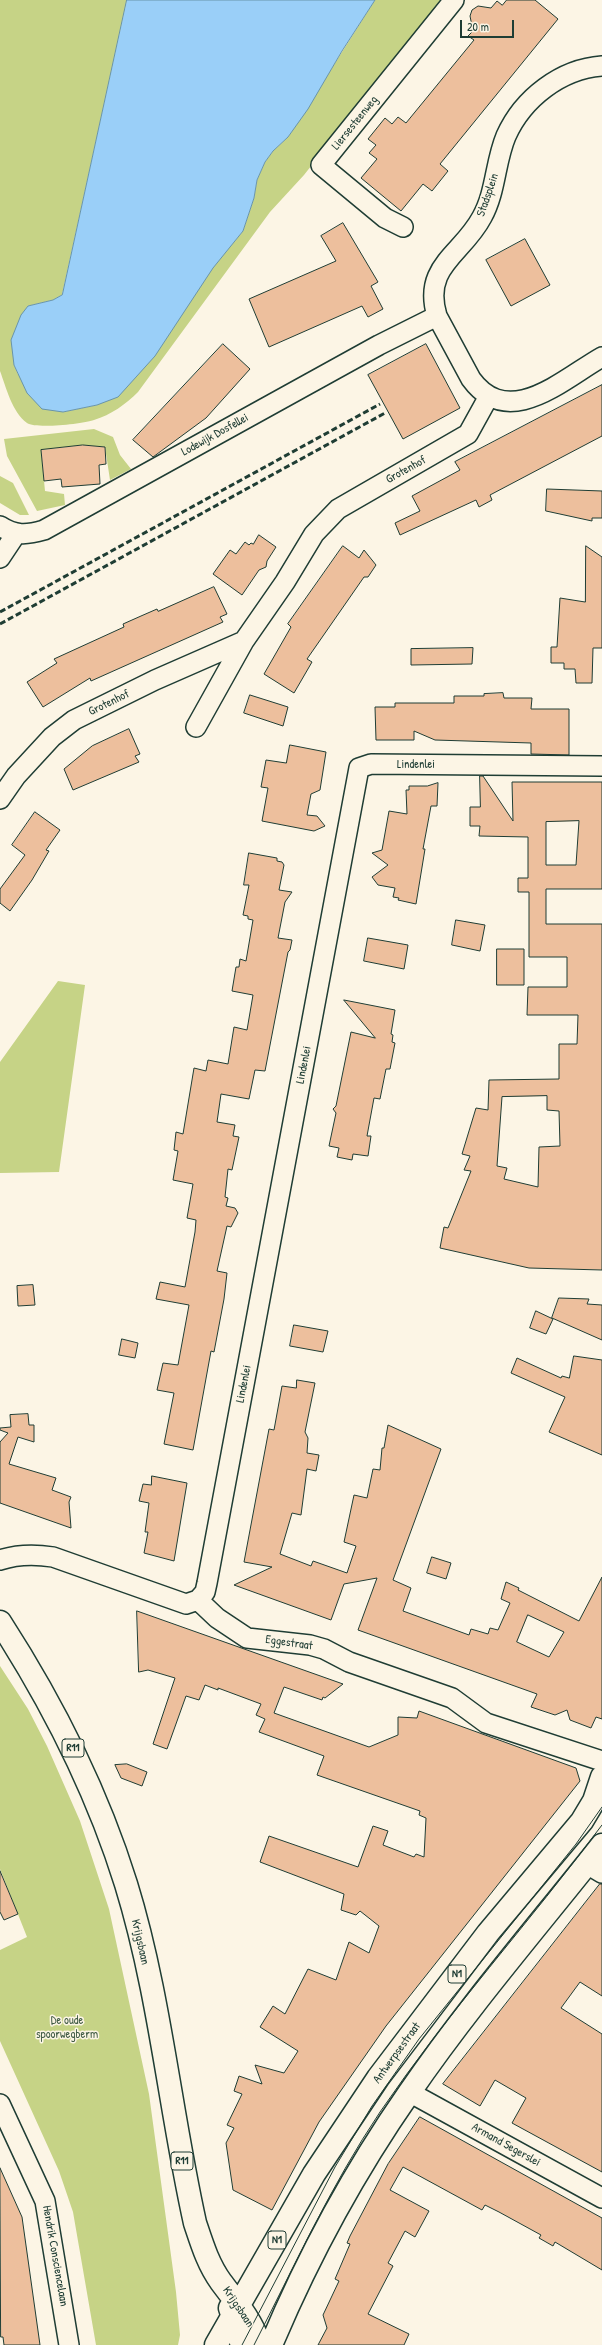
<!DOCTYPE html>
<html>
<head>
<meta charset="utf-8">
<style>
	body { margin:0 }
	#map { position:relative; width:602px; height:2345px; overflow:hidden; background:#fcf5e5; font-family:"Patrick Hand",sans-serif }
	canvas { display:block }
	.scale { position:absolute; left:460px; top:20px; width:54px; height:18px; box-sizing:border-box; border:2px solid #1f3d34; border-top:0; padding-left:5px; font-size:12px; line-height:14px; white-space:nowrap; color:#1f3d34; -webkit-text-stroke:3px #fcf5e5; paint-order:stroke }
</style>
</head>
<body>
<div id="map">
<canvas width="602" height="2345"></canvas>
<div class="scale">20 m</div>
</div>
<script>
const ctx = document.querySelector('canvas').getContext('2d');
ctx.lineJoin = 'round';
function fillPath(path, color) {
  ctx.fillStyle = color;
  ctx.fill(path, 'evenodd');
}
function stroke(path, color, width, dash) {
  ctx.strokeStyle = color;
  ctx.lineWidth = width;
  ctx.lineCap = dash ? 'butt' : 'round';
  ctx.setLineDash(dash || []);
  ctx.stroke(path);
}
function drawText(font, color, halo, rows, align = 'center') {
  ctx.font = font + ' "Patrick Hand",sans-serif';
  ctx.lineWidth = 3;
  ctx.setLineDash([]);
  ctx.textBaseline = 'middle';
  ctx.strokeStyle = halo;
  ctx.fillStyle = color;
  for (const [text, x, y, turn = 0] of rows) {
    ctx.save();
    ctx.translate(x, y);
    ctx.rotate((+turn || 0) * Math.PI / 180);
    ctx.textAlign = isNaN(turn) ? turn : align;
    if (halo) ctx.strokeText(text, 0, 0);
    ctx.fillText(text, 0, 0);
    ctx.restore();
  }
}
fillPath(new Path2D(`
	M 0,0 L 127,0 L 62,295 L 53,300 L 28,306 L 14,365 L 18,374 L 63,412 L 97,405 L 243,231 L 254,198 L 257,180 L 265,162 L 273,151 L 288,137 L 375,0 L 442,0 L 304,175 L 270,212 L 138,392 C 126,404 111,415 94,420 C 82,424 36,429 27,423 C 12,412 6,387 0,371 Z
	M 94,429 L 113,437 L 120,455 L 131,469 L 110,480 L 105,447 L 83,445 L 41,450 L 45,491 L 64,494 L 65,505 L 37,511 L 7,456 L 4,439 Z
	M 0,476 L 13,483 L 29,515 L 20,515 L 0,503 Z
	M 58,981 L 85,985 L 59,1172 L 0,1173 L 0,1062 Z
	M 0,1666 L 28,1709 L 47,1746 L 80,1821 L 109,1909 L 149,2094 L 176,2292 L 180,2335 L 178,2345 L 96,2345 L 73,2212 L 59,2171 L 0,2041 L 0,1950 L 27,1937 L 0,1869 Z`), '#c6d386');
const water = new Path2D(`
	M 127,0 L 375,0 L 342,51 L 308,109 L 288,137 L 273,151 L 265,162 L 257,180 L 254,198 L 243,231 L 213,268 L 155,356 L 118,397 L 97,405 L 63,412 L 42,409 L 27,393 L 14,365 L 11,340 L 21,315 L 28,306 L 53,300 L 62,295 Z`);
fillPath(water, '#9acff8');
stroke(water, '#6995aa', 1);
const building = new Path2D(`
	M 507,0 L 535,0 L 558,19 L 440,164 L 448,171 L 432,191 L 423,184 L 401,211 L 361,178 L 377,159 L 369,153 L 376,145 L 368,139 L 385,118 L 392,124 L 398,117 L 406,123 L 474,40 L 468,36 L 473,31 L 470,16 L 472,10 L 478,6 L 491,8 L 497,1 L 502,5 Z
	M 343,223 L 378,282 L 371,286 L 383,309 L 368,317 L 362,306 L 269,347 L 249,299 L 336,261 L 321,236 Z
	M 525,239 L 550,285 L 511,306 L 486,260 Z
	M 223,344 L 250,369 L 206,418 L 153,457 L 133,440 Z
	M 426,344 L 460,408 L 403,439 L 368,375 Z
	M 602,385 L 602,436 L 490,495 L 492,500 L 479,507 L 476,500 L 400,535 L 395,523 L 420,511 L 412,496 L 460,470 L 455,462 Z
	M 83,445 L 105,447 L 106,464 L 99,465 L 100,484 L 62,487 L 61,479 L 44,481 L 41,450 Z
	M 547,489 L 602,491 L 602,518 L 592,518 L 592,521 L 546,511 Z
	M 259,535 L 276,547 L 267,561 L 266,567 L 259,570 L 242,595 L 213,574 L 230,550 L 236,554 L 245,542 L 249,545 L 251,543 L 253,544 Z
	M 343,546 L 359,558 L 364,550 L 376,565 L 368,577 L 364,577 L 307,659 L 312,662 L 294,693 L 264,674 L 291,627 L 288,624 Z
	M 586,546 L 602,557 L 602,648 L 593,648 L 592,683 L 576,683 L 575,669 L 564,669 L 564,663 L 551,663 L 551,647 L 557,647 L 560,598 L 585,602 Z
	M 214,587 L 227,614 L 220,617 L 223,622 L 91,681 L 90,678 L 43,707 L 27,682 L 57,663 L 54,659 L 124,627 L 123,624 L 141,616 L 157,609 L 158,611 Z
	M 473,648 L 472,664 L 411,665 L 411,649 Z
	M 503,693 L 504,698 L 532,698 L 531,709 L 569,709 L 569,755 L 531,754 L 531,743 L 435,740 L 414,731 L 414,740 L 376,740 L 375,707 L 395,707 L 395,703 L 454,703 L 454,696 L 484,696 L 484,694 Z
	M 250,695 L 288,707 L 283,726 L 244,713 Z
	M 129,729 L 140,754 L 135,756 L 139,762 L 73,790 L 64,769 L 92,746 Z
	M 290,745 L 326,752 L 320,790 L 311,794 L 307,815 L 317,816 L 325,826 L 314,831 L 262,821 L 268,788 L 261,787 L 266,760 L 286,763 Z
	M 480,776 L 483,776 L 513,821 L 512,782 L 602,782 L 602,889 L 546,889 L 546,924 L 602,924 L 602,1270 L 529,1268 L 440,1248 L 444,1227 L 448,1228 L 471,1171 L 464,1170 L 470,1156 L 462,1154 L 476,1108 L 488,1110 L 489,1080 L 559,1079 L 559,1044 L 577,1044 L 578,1015 L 527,1015 L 528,987 L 567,987 L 567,957 L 529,957 L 529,892 L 518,892 L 518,878 L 528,878 L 528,837 L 479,836 L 480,826 L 470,826 L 470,807 L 480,807 ZM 579,821 L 576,865 L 546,865 L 546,822 ZM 547,1096 L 547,1110 L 559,1111 L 560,1146 L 539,1147 L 538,1187 L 504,1179 L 507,1168 L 497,1166 L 502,1097 Z
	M 438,783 L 437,806 L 431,806 L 423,849 L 425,849 L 416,904 L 398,900 L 399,898 L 393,897 L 395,888 L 378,885 L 372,877 L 388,865 L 372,853 L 382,850 L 389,811 L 407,814 L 406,790 L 409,790 L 409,786 L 427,786 Z
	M 35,812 L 60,830 L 46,850 L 49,851 L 32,880 L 10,911 L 0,903 L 0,889 L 25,855 L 12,845 Z
	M 249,853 L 277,858 L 277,861 L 282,862 L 284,865 L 279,890 L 292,892 L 285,902 L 278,938 L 292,940 L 290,950 L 288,952 L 265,1071 L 255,1070 L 249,1099 L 221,1094 L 217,1122 L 235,1125 L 233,1136 L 239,1137 L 232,1170 L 228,1169 L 225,1197 L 228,1198 L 226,1206 L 235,1208 L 238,1213 L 231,1227 L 227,1226 L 217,1271 L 227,1273 L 224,1299 L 214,1352 L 211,1351 L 193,1450 L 164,1444 L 174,1393 L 157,1390 L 163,1363 L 178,1365 L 189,1305 L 156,1299 L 160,1282 L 185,1287 L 195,1232 L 196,1220 L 187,1218 L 193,1184 L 173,1180 L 178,1151 L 174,1150 L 176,1132 L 183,1134 L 194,1068 L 206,1071 L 208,1060 L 228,1064 L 234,1027 L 247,1030 L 253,995 L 232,991 L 236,967 L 239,967 L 240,959 L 246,961 L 253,920 L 248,919 L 248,916 L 243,915 L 249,885 L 244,885 Z
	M 456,920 L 485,925 L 480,951 L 452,945 Z
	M 368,938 L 408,945 L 404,969 L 364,961 Z
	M 497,949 L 524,949 L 524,985 L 497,985 Z
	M 344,1000 L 395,1010 L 391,1034 L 393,1035 L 392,1042 L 395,1043 L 390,1069 L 386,1069 L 380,1099 L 374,1098 L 367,1136 L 371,1136 L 368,1156 L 353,1154 L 352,1160 L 337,1157 L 339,1148 L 329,1146 L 336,1113 L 333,1109 L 336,1106 L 351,1032 L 375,1038 Z
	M 33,1285 L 35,1305 L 18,1306 L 17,1286 Z
	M 559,1298 L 589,1299 L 587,1304 L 602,1305 L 602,1340 L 552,1318 Z
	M 536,1311 L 553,1319 L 546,1334 L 530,1328 Z
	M 294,1325 L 328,1331 L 323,1352 L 290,1346 Z
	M 122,1339 L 138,1343 L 135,1358 L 119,1355 Z
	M 574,1356 L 602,1360 L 602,1455 L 549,1432 L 565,1397 L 511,1373 L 517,1358 L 561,1378 L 562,1376 L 569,1378 Z
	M 297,1380 L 315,1383 L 305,1432 L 308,1438 L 307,1453 L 319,1455 L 316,1471 L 307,1469 L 301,1515 L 292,1513 L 280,1554 L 311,1566 L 313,1561 L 347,1573 L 356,1546 L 344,1542 L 354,1495 L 367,1498 L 373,1469 L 380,1470 L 382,1448 L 384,1448 L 388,1425 L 441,1449 L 393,1580 L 411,1588 L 403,1611 L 469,1635 L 471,1629 L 488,1634 L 490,1628 L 498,1630 L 510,1603 L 501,1599 L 506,1582 L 519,1588 L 518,1590 L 579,1621 L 602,1577 L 602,1719 L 596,1717 L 591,1728 L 570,1720 L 567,1710 L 555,1715 L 531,1707 L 537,1694 L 358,1630 L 377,1578 L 344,1584 L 331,1620 L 234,1585 L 272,1567 L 244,1562 L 269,1429 L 274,1430 L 282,1386 L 296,1388 ZM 528,1615 L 564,1632 L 549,1657 L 517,1642 Z
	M 28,1414 L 29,1425 L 34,1425 L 34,1442 L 18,1437 L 9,1464 L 56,1478 L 52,1490 L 71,1497 L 69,1502 L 71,1528 L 0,1503 L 0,1442 L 8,1433 L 0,1430 L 0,1428 L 11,1427 L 10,1415 Z
	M 152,1476 L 187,1483 L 174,1561 L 144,1553 L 148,1532 L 145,1532 L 149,1503 L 139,1501 L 143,1484 L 151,1485 Z
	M 432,1557 L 451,1563 L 446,1579 L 427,1573 Z
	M 137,1611 L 343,1684 L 325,1698 L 323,1697 L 322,1700 L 284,1687 L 274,1713 L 369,1747 L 398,1735 L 398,1717 L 417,1718 L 419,1711 L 576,1768 L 580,1781 L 386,2026 L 319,2122 L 272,2210 L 233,2190 L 226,2143 L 234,2128 L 227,2125 L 242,2094 L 234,2091 L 239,2076 L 262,2084 L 255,2065 L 284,2073 L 298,2051 L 260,2027 L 273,2006 L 285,2014 L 308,1969 L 336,1980 L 349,1942 L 369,1953 L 379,1926 L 360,1911 L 356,1915 L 341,1910 L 344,1894 L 260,1862 L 269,1836 L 358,1867 L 373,1826 L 388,1831 L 383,1845 L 414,1857 L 416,1854 L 424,1857 L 426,1818 L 419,1815 L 420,1811 L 317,1775 L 324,1756 L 259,1732 L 265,1719 L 256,1715 L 261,1704 L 218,1688 L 218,1690 L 205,1685 L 199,1700 L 186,1696 L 167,1749 L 153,1744 L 175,1678 L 148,1670 L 139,1672 Z
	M 127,1764 L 147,1772 L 142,1786 L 121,1778 L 115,1765 Z
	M 0,1871 L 18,1914 L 4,1920 L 0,1912 Z
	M 600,1884 L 602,1884 L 602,1996 L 580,1982 L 561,2008 L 602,2034 L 602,2172 L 512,2123 L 526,2098 L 495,2080 L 480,2106 L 443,2084 Z
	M 420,2117 L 602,2218 L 602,2270 L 555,2242 L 553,2246 L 539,2238 L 541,2235 L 499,2212 L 485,2205 L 482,2210 L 403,2167 L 390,2190 L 429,2211 L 415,2237 L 405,2231 L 388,2263 L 393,2266 L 368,2314 L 409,2334 L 404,2345 L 318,2345 L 327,2328 L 323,2315 L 339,2281 L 335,2279 L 350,2244 L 347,2243 L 350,2236 L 388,2164 Z
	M 0,2168 L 22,2217 L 40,2345 L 4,2345 L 3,2337 L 1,2337 Z`);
fillPath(building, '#edbf9d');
stroke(building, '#1f3d34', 1);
const minor = new Path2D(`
	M 602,66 C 561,69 523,98 506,136 C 495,162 496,192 482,217 C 462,255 422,266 437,316 L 471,379 C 509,431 563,379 602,357
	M 403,227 L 385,218 L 321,165 L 454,0
	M 0,526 C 15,536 27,535 44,530 L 379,345 L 437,316
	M 0,558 L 16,534
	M 196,727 L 244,641 L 285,582 L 314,534 L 338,509 L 468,434 L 489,396
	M 0,799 L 16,776 L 52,737 L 74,720 L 155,680 L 244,641
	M 0,1560 C 18,1554 34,1554 53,1557 L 186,1604 L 198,1600
	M 198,1600 L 205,1592 L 207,1583 L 359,768 L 371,764 L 602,766
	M 198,1600 L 217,1618 L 247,1638 L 310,1645 L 324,1649 L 349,1662 L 452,1698 L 486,1723 L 602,1761
	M 587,1864 L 602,1873
	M 409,2092 L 602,2198
	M 0,2104 L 45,2201 L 69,2345`);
const primary = new Path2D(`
	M 0,1622 C 53,1704 97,1791 126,1884 C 160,1994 170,2111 195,2223 C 202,2244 208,2264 221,2282 C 236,2302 252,2321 260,2345
	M 230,2308 L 242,2345
	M 216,2345 L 314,2174 L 378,2078 L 488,1933 L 582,1821 L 594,1801 L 602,1777
	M 271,2345 C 308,2257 354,2172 409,2093 C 468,2007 537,1927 602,1845`);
stroke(minor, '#1f3d34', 22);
stroke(primary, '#1f3d34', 25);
stroke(minor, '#fcf5e5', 19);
stroke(primary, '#fcf5e5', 22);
stroke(new Path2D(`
	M 242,2345 L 335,2167 L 372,2106 L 419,2039 L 576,1844 L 602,1807
	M 254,2345 C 294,2267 331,2185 380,2112 C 448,2012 530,1922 602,1825`), '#1f3d34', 1);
stroke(new Path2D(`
	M 0,612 L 380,404
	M 0,624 L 385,413`), '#1f3d34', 3, [6, 3]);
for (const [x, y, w] of [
	[73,1748,22],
	[457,1974,18],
	[182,2161,22],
	[277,2240,18]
]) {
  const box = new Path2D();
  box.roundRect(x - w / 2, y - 9, w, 18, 3);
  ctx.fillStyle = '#fcf5e5';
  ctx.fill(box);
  stroke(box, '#1f3d34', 1);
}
drawText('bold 11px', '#1f3d34', null, [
	["R11",73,1748],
	["N1",457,1974],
	["R11",182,2161],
	["N1",277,2240]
]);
drawText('12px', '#1f3d34', '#fcf5e5', [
	["Liersesteenweg",355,123,-51],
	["Stadsplein",488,195,-71],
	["Lodewijk Dosfellei",215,435,-29],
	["Grotenhof",406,470,-29],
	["Grotenhof",109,703,-26],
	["Lindenlei",416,765],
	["Lindenlei",304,1065,-79],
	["Lindenlei",244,1384,-79],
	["Eggestraat",289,1643,8],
	["Krijgsbaan",140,1942,77],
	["Antwerpsestraat",397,2053,-54],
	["Armand Segerslei",506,2145,29],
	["Hendrik Consciencelaan",55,2256,80],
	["Krijgsbaan",238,2307,56]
]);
drawText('12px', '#405b44', '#fcf5e5', [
	["De oude",67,2021],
	["spoorwegberm",67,2035]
]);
</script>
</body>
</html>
